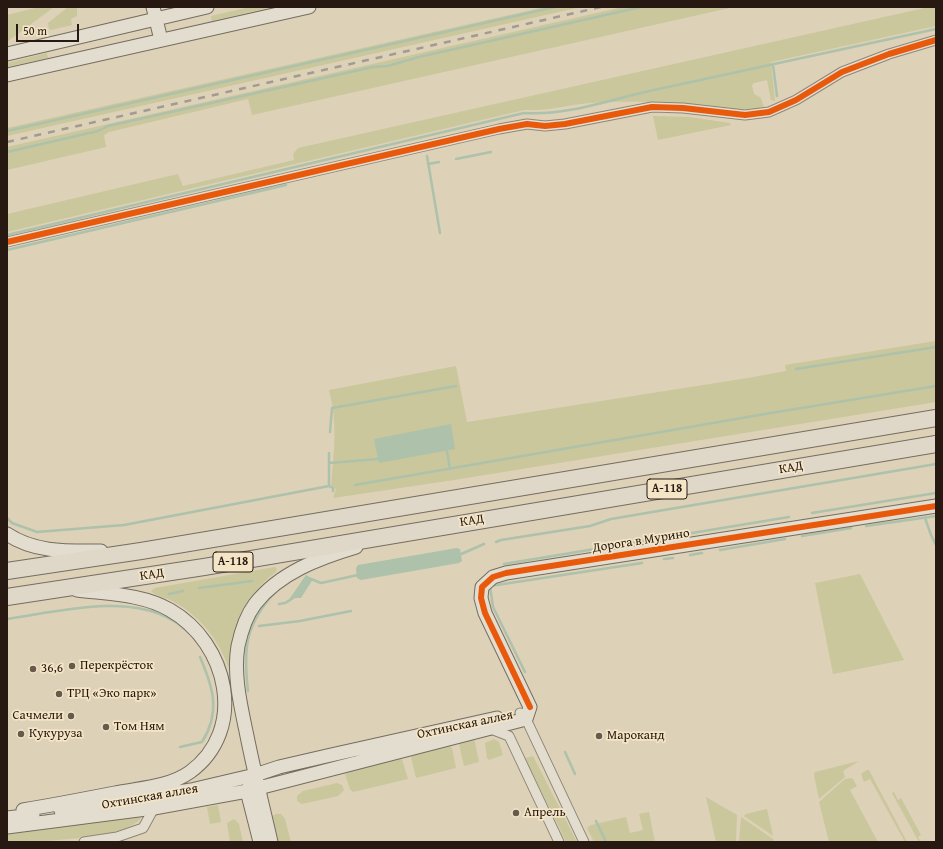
<!DOCTYPE html>
<html>
<head>
<meta charset="utf-8">
<style>
	body { margin:0 }
	#map { position:relative; width:943px; height:849px; overflow:hidden; background:#ddd1b7; font-family:"Gentium Book Plus",serif }
	canvas { display:block }
	.frame { position:absolute; inset:0; border:8px solid #271812; pointer-events:none }
	.scale { position:absolute; left:16px; top:24px; width:63px; height:18px; box-sizing:border-box; border:2px solid #271812; border-top:0; padding-left:5px; font-size:12px; line-height:14px; white-space:nowrap; color:#271812; -webkit-text-stroke:3px #f3e5c6; paint-order:stroke }
</style>
</head>
<body>
<div id="map">
<canvas width="943" height="849"></canvas>
<div class="frame"></div>
<div class="scale">50 m</div>
</div>
<script>
const ctx = document.querySelector('canvas').getContext('2d');
ctx.lineJoin = 'round';
function fillPath(path, color) {
  ctx.fillStyle = color;
  ctx.fill(path, 'evenodd');
}
function stroke(path, color, width, dash) {
  ctx.strokeStyle = color;
  ctx.lineWidth = width;
  ctx.lineCap = dash ? 'butt' : 'round';
  ctx.setLineDash(dash || []);
  ctx.stroke(path);
}
function drawText(font, color, halo, rows, align = 'center') {
  ctx.font = font + ' "Gentium Book Plus",serif';
  ctx.lineWidth = 3.5;
  ctx.setLineDash([]);
  ctx.textBaseline = 'middle';
  ctx.strokeStyle = halo;
  ctx.fillStyle = color;
  for (const [text, x, y, turn = 0] of rows) {
    ctx.save();
    ctx.translate(x, y);
    ctx.rotate((+turn || 0) * Math.PI / 180);
    ctx.textAlign = isNaN(turn) ? turn : align;
    if (halo) ctx.strokeText(text, 0, 0);
    ctx.fillText(text, 0, 0);
    ctx.restore();
  }
}
fillPath(new Path2D(`
	M 39,7 L 54,7 L 7,42 L 7,15 Z
	M 68,7 L 77,7 L 77,16 L 71,19 L 72,25 L 51,30 L 49,29 L 48,23 Z
	M 250,7 L 272,7 L 212,21 L 211,16 Z
	M 545,7 L 581,7 L 7,136 L 7,128 Z
	M 623,7 L 734,7 L 252,115 L 248,99 L 109,132 L 104,135 L 106,147 L 7,170 L 7,147 Z
	M 929,7 L 936,7 L 936,26 L 771,62 L 775,101 L 771,100 L 767,80 L 754,83 L 752,85 L 754,94 L 761,98 L 764,107 C 733,114 689,102 655,102 C 631,102 605,101 581,104 C 560,107 545,111 524,110 L 7,232 L 7,214 L 178,174 L 183,186 L 294,160 L 293,154 L 298,148 Z
	M 47,53 L 48,58 L 7,67 L 7,63 Z
	M 653,116 L 689,117 L 730,123 L 731,125 L 658,140 Z
	M 936,341 L 936,402 L 454,480 L 333,498 L 336,489 L 331,486 C 334,452 338,424 329,390 L 456,366 L 467,422 L 748,378 L 786,371 L 785,365 Z
	M 275,567 L 277,569 L 276,572 C 240,599 233,629 230,672 C 221,643 203,619 176,603 C 169,598 156,597 151,591 L 155,588 Z
	M 860,574 L 904,660 L 833,674 L 815,583 Z
	M 474,738 L 479,762 L 464,766 L 459,744 L 460,742 Z
	M 494,739 L 499,742 L 503,755 L 489,760 L 487,758 L 485,743 Z
	M 449,745 L 452,748 L 456,768 L 416,778 L 411,757 L 412,754 Z
	M 401,756 L 408,779 L 353,792 L 350,789 L 345,774 L 379,760 Z
	M 533,756 L 577,842 L 566,842 L 525,758 Z
	M 859,761 L 843,771 L 845,777 L 819,799 L 814,775 L 815,772 Z
	M 867,770 L 869,770 L 907,842 L 905,842 L 870,779 L 864,782 L 861,774 Z
	M 852,778 L 857,786 L 850,790 L 878,842 L 829,842 L 819,802 L 845,779 Z
	M 337,783 L 342,785 L 344,790 L 338,796 L 302,804 L 297,801 L 297,796 L 303,791 Z
	M 894,792 L 898,800 L 901,798 L 921,835 L 918,837 L 921,842 L 919,842 L 892,793 Z
	M 706,797 L 737,815 L 736,842 L 716,842 Z
	M 218,805 L 221,822 L 210,824 L 207,807 Z
	M 767,809 L 773,836 L 744,816 L 746,814 Z
	M 649,812 L 655,842 L 594,842 L 587,828 L 591,825 L 626,817 L 630,833 L 643,830 L 639,814 Z
	M 276,814 L 281,814 L 285,819 L 291,842 L 278,842 L 272,816 Z
	M 142,815 C 136,840 30,842 7,842 L 7,830 Z
	M 741,817 L 773,839 L 774,842 L 739,842 Z
	M 234,819 L 239,824 L 243,842 L 230,842 L 227,823 Z`), '#cac79c');
fillPath(new Path2D(`
	M 451,424 L 455,449 L 379,463 L 374,439 Z
	M 457,548 L 460,549 L 462,561 L 459,563 L 361,580 L 357,578 L 356,568 L 358,565 Z
	M 306,575 L 313,579 L 301,598 L 295,598 L 286,604 Z`), '#adc1ab');
stroke(new Path2D(`
	M 773,65 L 777,96
	M 7,131 L 555,7
	M 7,152 L 98,131 L 108,126 L 373,67 L 388,66 L 419,57 L 641,7
	M 427,156 L 440,233
	M 456,159 L 491,152
	M 428,164 L 439,162
	M 7,235 L 524,113 C 568,116 611,99 654,90 C 748,70 842,50 936,29
	M 7,250 L 286,185
	M 796,369 L 936,347
	M 330,432 L 332,408 L 456,386
	M 447,451 L 450,469
	M 329,463 L 378,459
	M 355,485 L 765,414 L 936,386
	M 329,486 L 333,488 L 333,491
	M 812,513 L 936,493
	M 7,518 L 12,523 L 37,532 L 124,525 L 329,486 L 329,453
	M 925,518 L 931,535 L 936,545
	M 866,526 L 936,516
	M 802,536 L 851,528
	M 496,542 L 501,540 L 590,526 L 611,519 L 936,464
	M 720,550 L 785,539
	M 459,555 L 484,544
	M 690,555 L 702,553
	M 664,559 L 673,558
	M 504,564 L 789,517
	M 311,579 L 321,583 L 358,575
	M 199,588 L 252,581
	M 169,594 L 183,591
	M 279,604 L 285,603 L 290,600
	M 7,619 C 56,612 127,593 172,620 C 178,623 184,629 189,633
	M 259,626 L 300,621 L 351,611
	M 525,672 L 493,607 L 490,586 L 642,563
	M 248,691 C 243,648 245,625 276,591
	M 180,747 L 202,742 C 221,712 213,687 200,657
	M 565,752 L 575,774
	M 596,821 L 606,842`), '#adc1ab', 2.5);
const street = new Path2D(`
	M 7,242 L 499,129 L 527,124 L 545,126 L 565,124 L 652,107 L 683,108 L 745,115 L 769,112 L 796,100 L 842,72 L 889,54 L 936,40
	M 520,713 L 526,719 L 584,842
	M 491,729 L 509,736 L 559,842
	M 84,842 L 117,837 L 143,828 L 154,808`);
const secondary = new Path2D(`
	M 153,7 L 161,40
	M 7,54 L 207,7
	M 7,75 L 309,7
	M 7,534 C 35,553 69,551 101,551
	M 530,707 L 485,613 L 481,598 L 482,587 L 493,577 L 506,573 L 936,506
	M 251,784 L 247,791 L 260,842
	M 23,810 C 53,805 84,799 115,793 C 139,788 169,787 190,772 C 248,730 228,643 170,610 C 143,594 108,594 77,590
	M 61,811 L 191,790 L 255,775 L 279,767 L 331,755 L 497,718
	M 7,818 L 33,815
	M 7,827 L 154,808 L 247,791 L 526,719 L 530,707
	M 271,842 C 263,807 254,771 247,736 C 241,707 233,675 238,646 C 241,632 246,616 255,604 C 279,573 319,558 356,547`);
const highway = new Path2D(`
	M 7,571 L 141,551 L 936,418
	M 7,597 L 204,567 L 936,444`);
stroke(street, '#8e8677', 11);
stroke(secondary, '#756d60', 15);
stroke(highway, '#756d60', 18);
stroke(street, '#e3ddd0', 9);
stroke(secondary, '#e3ddd0', 13);
stroke(highway, '#dfd8c9', 16);
stroke(new Path2D(`
	M 7,142 L 601,7`), '#a19b90', 2.5, [7, 7]);
stroke(new Path2D(`
	M 7,242 L 499,129 L 527,124 L 545,126 L 565,124 L 652,107 L 683,108 L 745,115 L 769,112 L 796,100 L 842,72 L 889,54 L 936,40
	M 530,707 L 485,613 L 481,598 L 482,587 L 493,577 L 506,573 L 936,506`), '#e8590c', 6);
for (const [x, y, r, color] of [
	[72,666,4,"#67594c"],
	[33,669,4,"#67594c"],
	[59,694,4,"#67594c"],
	[71,716,4,"#67594c"],
	[106,727,4,"#67594c"],
	[21,734,4,"#67594c"],
	[599,736,4,"#67594c"],
	[516,813,4,"#67594c"]
]) {
  const dot = new Path2D();
  dot.arc(x, y, r, 0, 2 * Math.PI);
  ctx.fillStyle = color;
  ctx.fill(dot);
  stroke(dot, '#f3e5c6', 1.5);
}
for (const [x, y, w] of [
	[667,489,40],
	[233,562,40]
]) {
  const box = new Path2D();
  box.roundRect(x - w / 2, y - 10, w, 20, 3);
  ctx.fillStyle = '#f3e5c6';
  ctx.fill(box);
  stroke(box, '#271812', 1);
}
drawText('bold 12px', '#271812', null, [
	["А-118",667,489],
	["А-118",233,562]
]);
drawText('13px', '#271812', '#f3e5c6', [
	["КАД",791,468,-10],
	["КАД",472,521,-9],
	["Дорога в Мурино",641,541,-9],
	["КАД",152,575,-9],
	["Охтинская аллея",465,725,-12],
	["Охтинская аллея",150,797,-10]
]);
drawText('13px', '#271812', '#f3e5c6', [
	["Перекрёсток",80,666],
	["36,6",41,669],
	["ТРЦ «Эко парк»",67,694],
	["Сачмели",63,716,"right"],
	["Том Ням",114,727],
	["Кукуруза",29,734],
	["Мароканд",607,736],
	["Апрель",524,813]
], 'left');
</script>
</body>
</html>
